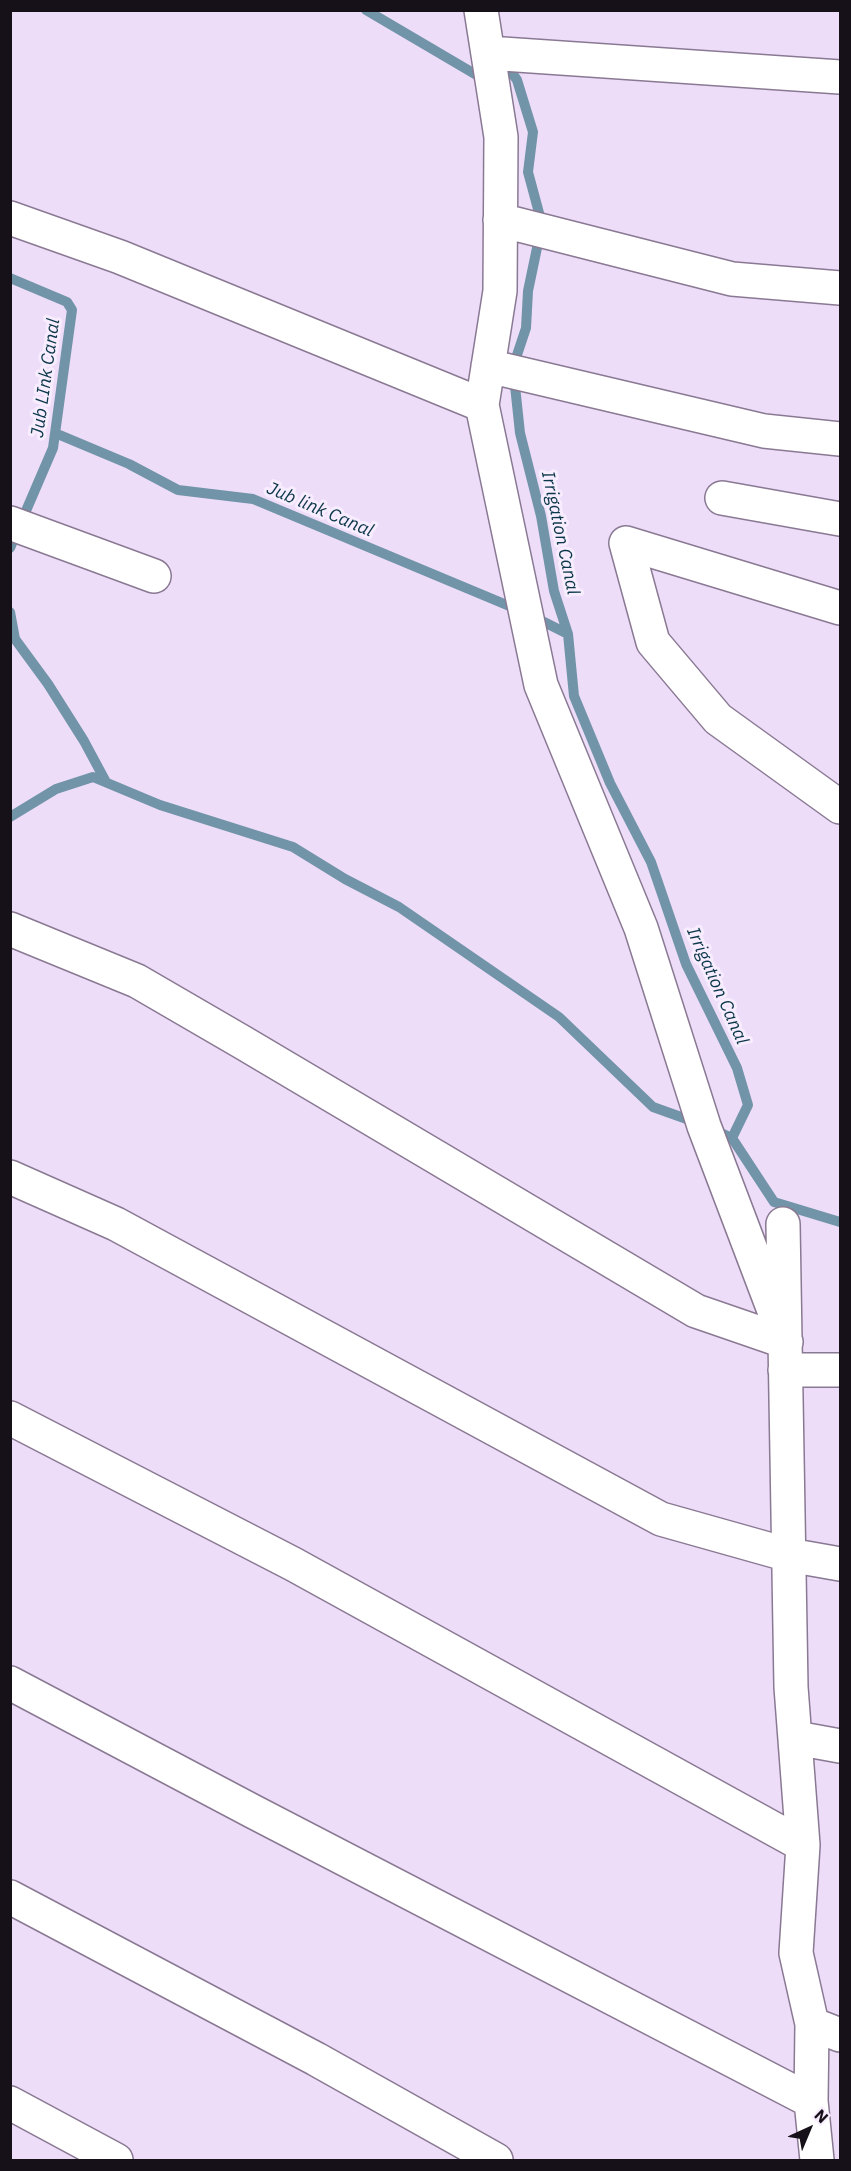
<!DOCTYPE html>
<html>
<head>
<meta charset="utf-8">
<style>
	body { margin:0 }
	#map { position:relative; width:851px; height:2171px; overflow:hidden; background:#eeddf9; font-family:"IBM Plex Sans",sans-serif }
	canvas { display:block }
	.frame { position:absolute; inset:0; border:12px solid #161019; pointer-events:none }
	.north { position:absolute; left:779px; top:2099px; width:60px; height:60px; -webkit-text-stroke:4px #f8edfe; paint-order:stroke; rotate:44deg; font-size:16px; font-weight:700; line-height:24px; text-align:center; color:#161019 }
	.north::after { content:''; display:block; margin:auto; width:21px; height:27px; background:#161019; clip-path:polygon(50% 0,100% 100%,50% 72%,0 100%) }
</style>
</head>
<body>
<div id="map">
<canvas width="851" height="2171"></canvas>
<div class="frame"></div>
<div class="north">N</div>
</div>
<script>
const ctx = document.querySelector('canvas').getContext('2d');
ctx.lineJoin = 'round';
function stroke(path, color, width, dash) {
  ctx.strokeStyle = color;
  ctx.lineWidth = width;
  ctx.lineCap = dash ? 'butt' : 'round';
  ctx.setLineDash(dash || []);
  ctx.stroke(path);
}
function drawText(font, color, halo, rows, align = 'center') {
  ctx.font = font + ' "IBM Plex Sans",sans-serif';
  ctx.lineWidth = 6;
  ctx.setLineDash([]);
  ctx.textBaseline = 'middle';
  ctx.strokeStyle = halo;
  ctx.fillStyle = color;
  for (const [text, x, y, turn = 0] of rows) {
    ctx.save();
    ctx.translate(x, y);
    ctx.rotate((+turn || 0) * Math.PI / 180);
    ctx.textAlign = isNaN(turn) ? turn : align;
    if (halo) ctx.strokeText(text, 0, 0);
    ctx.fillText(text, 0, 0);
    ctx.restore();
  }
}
stroke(new Path2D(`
	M 366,10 L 485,80
	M 502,59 L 517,80 L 533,132 L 528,172 L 542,224 L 528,291 L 526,328 L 513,367 L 520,433 L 541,516 L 554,591 L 568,634 L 574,696 L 610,783 L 651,862 L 686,964 L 737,1068 L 748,1105 L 732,1138 L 712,1129
	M 10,278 L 67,302 L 72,310 L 53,448 L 10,548
	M 55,433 L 129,464 L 178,490 L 253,499 L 526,613 L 568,634
	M 10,612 L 15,639 L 48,684 L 84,741 L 106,782
	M 10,817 L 56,789 L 93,777 L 160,805 L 293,847 L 345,879 L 399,907 L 559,1017 L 653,1107 L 695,1122
	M 732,1138 L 774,1202 L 840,1222`), '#7294a8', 10);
const street = new Path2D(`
	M 481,10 L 501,137 L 500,291 L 482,405 L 541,685 L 641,928 L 704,1126 L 786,1342
	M 488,53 L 840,77
	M 10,218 L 120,257 L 482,405
	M 500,220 L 732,279 L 840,288
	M 488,366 L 764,431 L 840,439
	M 722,498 L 840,519
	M 10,523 L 154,576
	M 840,608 L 626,543 L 653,642 L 718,719 L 840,807
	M 10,929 L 137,981 L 242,1042 L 696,1311 L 786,1342
	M 10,1177 L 116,1224 L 661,1519 L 789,1555 L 840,1564
	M 783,1224 L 791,1687 L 803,1845 L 796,1953 L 812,2024 L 811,2101 L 817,2160
	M 785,1370 L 840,1370
	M 10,1418 L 293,1564 L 803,1845
	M 10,1683 L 254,1812 L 811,2101
	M 796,1738 L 840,1746
	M 10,1897 L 316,2059 L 496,2160
	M 812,2024 L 840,2035
	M 10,2103 L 116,2160`);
stroke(street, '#8a7993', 36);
stroke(street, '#fff', 33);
drawText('italic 18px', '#0a3749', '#f8edfe', [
	["Jub LInk Canal",46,378,-82],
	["Jub link Canal",320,510,23],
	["Irrigation Canal",560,533,78],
	["Irrigation Canal",717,986,66]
]);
</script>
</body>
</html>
